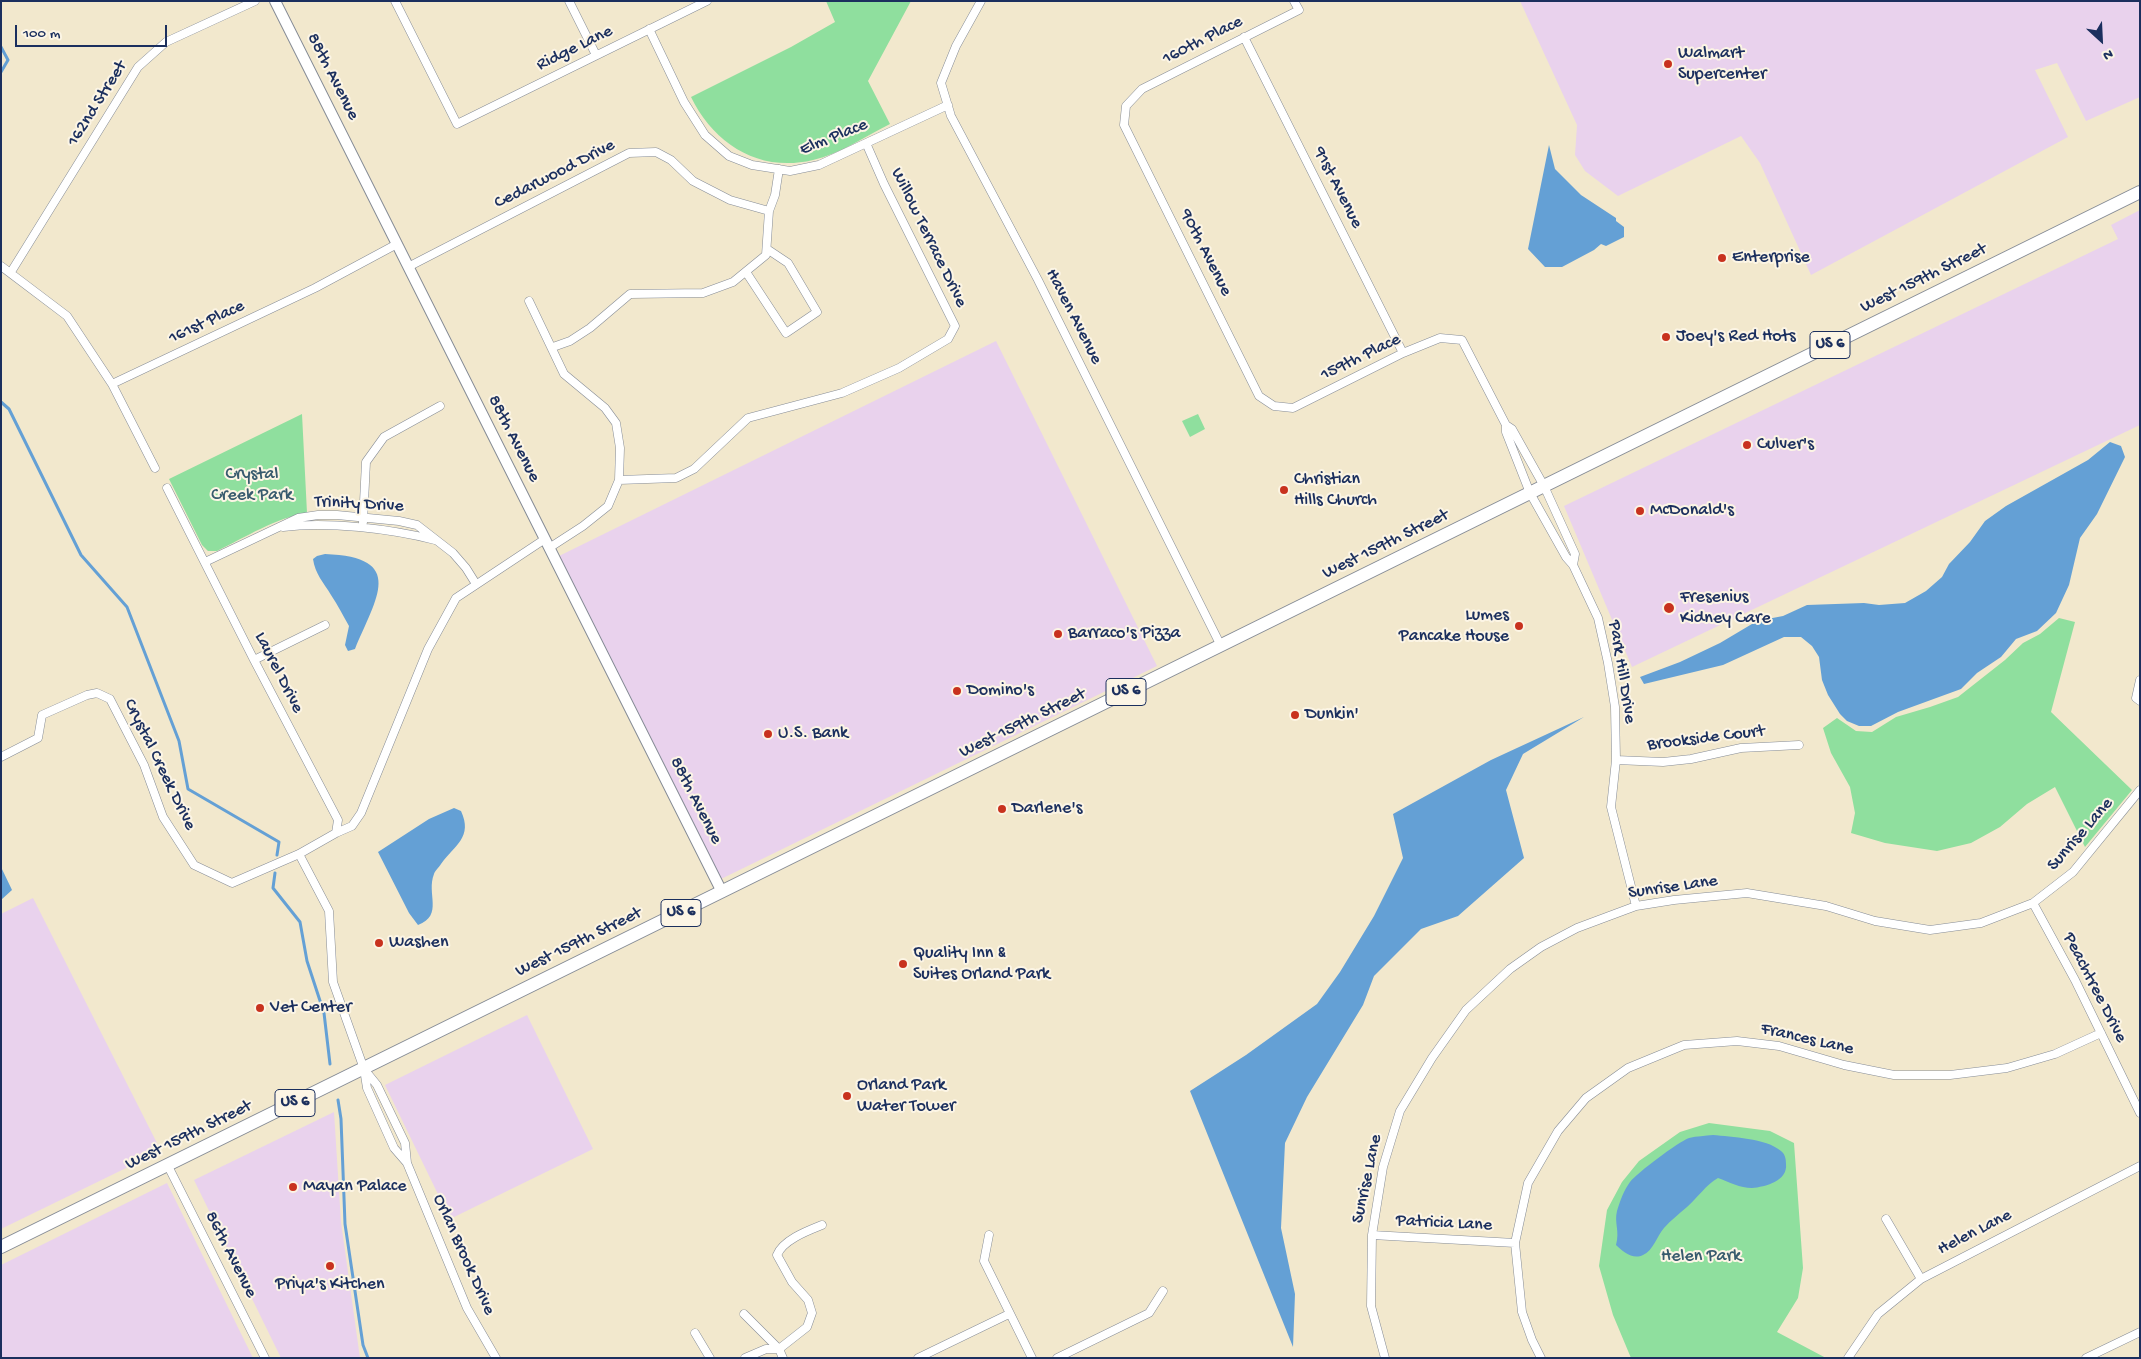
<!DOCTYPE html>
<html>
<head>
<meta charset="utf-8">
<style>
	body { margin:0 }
	#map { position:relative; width:2141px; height:1359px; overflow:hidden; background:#f2e8cd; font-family:"Gochi Hand",sans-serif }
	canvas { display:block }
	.frame { position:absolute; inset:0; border:2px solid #1b2f5e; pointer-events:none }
	.north { position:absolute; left:2076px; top:15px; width:50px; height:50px; -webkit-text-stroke:4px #fcf5e5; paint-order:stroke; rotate:155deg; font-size:14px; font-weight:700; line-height:20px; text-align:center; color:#1b2f5e }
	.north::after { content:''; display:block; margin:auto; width:18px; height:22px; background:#1b2f5e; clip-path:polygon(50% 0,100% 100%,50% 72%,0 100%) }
	.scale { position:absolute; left:15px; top:25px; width:152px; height:22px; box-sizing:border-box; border:2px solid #1b2f5e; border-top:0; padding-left:6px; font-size:15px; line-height:18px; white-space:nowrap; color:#1b2f5e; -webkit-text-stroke:4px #fcf5e5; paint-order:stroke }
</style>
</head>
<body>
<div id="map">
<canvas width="2141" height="1359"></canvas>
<div class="frame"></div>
<div class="north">N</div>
<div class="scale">100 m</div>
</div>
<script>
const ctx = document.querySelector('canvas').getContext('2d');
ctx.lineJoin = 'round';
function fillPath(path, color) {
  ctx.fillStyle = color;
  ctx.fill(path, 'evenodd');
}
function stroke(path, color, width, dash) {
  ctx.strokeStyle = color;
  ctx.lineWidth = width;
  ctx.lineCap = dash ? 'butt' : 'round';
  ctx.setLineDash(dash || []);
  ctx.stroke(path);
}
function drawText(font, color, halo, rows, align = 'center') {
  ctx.font = font + ' "Gochi Hand",sans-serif';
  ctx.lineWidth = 4;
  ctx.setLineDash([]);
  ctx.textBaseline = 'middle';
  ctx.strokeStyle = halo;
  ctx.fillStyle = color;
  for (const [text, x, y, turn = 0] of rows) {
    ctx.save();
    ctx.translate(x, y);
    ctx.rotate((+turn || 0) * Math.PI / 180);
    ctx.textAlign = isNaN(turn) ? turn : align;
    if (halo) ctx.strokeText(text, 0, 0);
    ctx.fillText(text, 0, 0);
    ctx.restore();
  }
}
fillPath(new Path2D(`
	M 1520,1 L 2140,1 L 2140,97 L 2086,121 L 2057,63 L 2035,70 L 2068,137 L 1811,275 L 1760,163 L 1741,136 L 1618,196 L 1585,171 L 1575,155 L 1577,125 Z
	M 2140,210 L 2140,425 L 1632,667 L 1564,506 L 2118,239 L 2111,225 Z
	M 996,341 L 1157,666 L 719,880 L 557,557 Z
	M 33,898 L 161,1151 L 1,1229 L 1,914 Z
	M 527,1015 L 593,1149 L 450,1219 L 385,1085 Z
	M 334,1112 L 341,1222 L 360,1358 L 281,1358 L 194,1180 Z
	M 167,1183 L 253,1358 L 1,1358 L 1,1265 Z`), '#e9d2ed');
fillPath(new Path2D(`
	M 826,1 L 911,1 L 868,81 L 890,124 C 866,136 840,154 813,160 C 759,173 714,144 691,97 L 791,47 L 835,22 Z
	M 302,414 L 307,513 C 275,518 246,537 217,551 L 208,551 L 202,545 L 169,479 Z
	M 1198,414 L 1205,429 L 1190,437 L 1182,421 Z
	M 2059,618 L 2075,622 L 2051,712 L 2132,790 L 2085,847 L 2055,787 L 2027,804 L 2000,827 L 1971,843 L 1937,851 L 1885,843 L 1851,833 L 1855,813 L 1850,787 L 1831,753 L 1823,728 L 1837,718 L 1856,731 L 1872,732 L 1896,717 L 1930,707 L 1958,697 L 2005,660 L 2023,643 L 2040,634 Z
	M 1709,1123 L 1770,1131 L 1794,1143 L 1803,1268 L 1798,1298 L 1777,1332 L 1826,1358 L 1631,1358 L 1613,1315 L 1599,1266 L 1607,1210 L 1622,1182 L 1639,1161 L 1680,1132 Z`), '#8fdf9e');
fillPath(new Path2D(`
	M 1549,145 L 1555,169 L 1581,195 L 1616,218 L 1616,221 L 1624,227 L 1624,237 L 1606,246 L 1601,244 L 1594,250 L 1562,267 L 1545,267 L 1528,249 Z
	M 2110,442 L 2121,446 L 2125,457 L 2097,514 L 2080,538 L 2069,585 L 2056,613 L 2037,631 L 2016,639 L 2001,657 L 1977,673 L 1961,689 L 1898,712 L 1871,726 L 1859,726 L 1847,721 L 1840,714 L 1828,695 L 1822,680 L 1819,657 L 1812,646 L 1801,637 L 1784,637 L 1723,665 L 1644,684 L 1640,677 L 1680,662 L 1720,643 L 1757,621 L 1783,616 L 1807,605 L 1864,603 L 1879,605 L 1905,603 L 1926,591 L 1942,577 L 1949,564 L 1970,542 L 1985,521 L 2006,506 L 2088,460 Z
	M 325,554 C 407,557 376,598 355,649 L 348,651 L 345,645 L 349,626 C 343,616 338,605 331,595 C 324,583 315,574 313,559 L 317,556 Z
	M 1584,717 L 1523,754 L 1506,790 L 1524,858 L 1458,916 L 1421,929 L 1374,976 L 1363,1005 L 1307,1097 L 1285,1143 L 1281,1228 L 1295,1294 L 1293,1347 L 1190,1091 L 1246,1055 L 1317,1004 L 1340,972 L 1374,916 L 1403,858 L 1393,814 L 1491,760 Z
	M 454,808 L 461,811 C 473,837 455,845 441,864 C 439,867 435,871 434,874 C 426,894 444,915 418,925 L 409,913 L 378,852 L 429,819 Z
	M 1,867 L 12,890 L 1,900 Z
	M 1713,1135 C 1731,1137 1766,1138 1781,1151 C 1785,1154 1786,1159 1786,1164 C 1788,1181 1765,1187 1752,1188 C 1740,1188 1729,1182 1718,1178 C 1706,1185 1698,1197 1687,1207 C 1679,1214 1671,1220 1664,1228 C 1657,1236 1653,1251 1643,1255 C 1633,1260 1623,1252 1616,1245 C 1620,1231 1614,1223 1617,1211 C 1620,1201 1624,1190 1630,1182 C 1637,1173 1678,1142 1689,1138 C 1697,1136 1705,1136 1713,1135 Z`), '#64a0d5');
stroke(new Path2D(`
	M 1,47 L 8,60 L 1,72
	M 1,402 L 9,409 L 81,555 L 127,607 L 179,741 L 188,789 L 279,842 L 277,855
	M 275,873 L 273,888 L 300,922 L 307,961 L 324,1013 L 330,1064
	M 338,1100 L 341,1119 L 345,1224 L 363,1345 L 368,1358`), '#64a0d5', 3);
const minor = new Path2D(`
	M 395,1 L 457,124 L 707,1
	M 569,1 L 596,55
	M 981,1 L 956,46 L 941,83 L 951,116 L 1038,280 L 1221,646
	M 1294,1 L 1299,10 L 1142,89 L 1126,106 L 1124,125 L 1259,396 L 1274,406 L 1293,408 L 1403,353 L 1440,338 L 1462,340 L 1506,425 L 1506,432 L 1530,493 L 1566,557 L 1573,565 L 1598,618 L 1608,663 L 1615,707 L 1616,760 L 1611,807 L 1636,906
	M 649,29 L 684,102 L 705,135 L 729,156 L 752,165 L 790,171 L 819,165 L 948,105
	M 1244,37 L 1403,353
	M 1,266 L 67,316 L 112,384 L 155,468
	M 408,267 L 629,153 L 656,152 L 671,160 L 693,181 L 730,200 L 769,211
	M 11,272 L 138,67 L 166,42 L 255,1
	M 746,272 L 786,333 L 817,312 L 788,263 L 767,249
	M 529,301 L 564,374 L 605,408 L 616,423 L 620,448 L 619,480 L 608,506 L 583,526 L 549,548
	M 553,347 L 570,341 L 590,328 L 630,294 L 703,293 L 733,282 L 766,255 L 769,211 L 775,195 L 779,169
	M 112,384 L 315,288 L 397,244
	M 1506,425 L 1512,429 L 1544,486 L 1575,554 L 1573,565
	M 619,480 L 676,478 L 694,469 L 748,418 L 842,393 L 899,368 L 948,339 L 955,326 L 884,184 L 866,143
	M 363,522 L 366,462 L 384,437 L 440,406
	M 283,527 C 328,521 391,529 435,540
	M 205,562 L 298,518 L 318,515 L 337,515 L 399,521 L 417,525 L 453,553 L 466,568 L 476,584
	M 254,660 L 325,625
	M 2140,680 L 2136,698 L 2140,701
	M 1,757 L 38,738 L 42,715 L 87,695 L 97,693 L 110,699 L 144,765 L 163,817 L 194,865 L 232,883 L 299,854 L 336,833 L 338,820 L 254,660 L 167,488
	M 1616,760 L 1663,762 L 1691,759 L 1741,748 L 1799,745
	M 336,833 L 352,826 L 361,813 L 428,649 L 456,598 L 545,539
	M 299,854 L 329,911 L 333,982 L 364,1069 L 367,1088 L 394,1148 L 407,1163 L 467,1308 L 496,1358
	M 2033,903 L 2075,980 L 2140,1113
	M 364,1069 L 377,1085 L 405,1143 L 407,1163
	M 168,1166 L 265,1358
	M 1886,1219 L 1921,1279
	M 989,1235 L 984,1261 L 1032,1358
	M 1372,1235 L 1515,1243
	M 744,1314 L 779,1349 L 807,1327 L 812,1313 L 808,1300 L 792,1282 L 777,1255 C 783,1240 807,1231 822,1225
	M 695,1333 L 710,1358
	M 745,1358 L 766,1349 L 779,1349 L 783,1358
	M 918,1358 L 1009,1314
	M 1057,1358 L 1149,1313 L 1163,1291
	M 1385,1358 L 1371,1306 L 1372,1235 L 1383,1167 L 1400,1111 L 1432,1058 L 1466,1010 L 1510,969 L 1541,947 L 1577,928 L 1636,906 L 1674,900 L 1747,893 L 1826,906 L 1875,921 L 1930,930 L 1981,923 L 2033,903 L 2073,872 L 2140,790
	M 1541,1358 L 1532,1340 L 1522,1312 L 1515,1243 L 1528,1183 L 1558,1131 L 1586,1098 L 1628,1068 L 1684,1045 L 1737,1041 L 1779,1046 L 1844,1065 L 1894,1075 L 1950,1075 L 2007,1068 L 2055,1054 L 2101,1033
	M 1848,1358 L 1878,1314 L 1921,1279 L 2140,1166
	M 2086,1358 L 2140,1332`);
const tertiary = new Path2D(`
	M 275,1 L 722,892`);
const primary = new Path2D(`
	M 1,1247 L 2140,192`);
stroke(minor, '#868c96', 9);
stroke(tertiary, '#868c96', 12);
stroke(primary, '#868c96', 14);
stroke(minor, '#fff', 8);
stroke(tertiary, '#fff', 10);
stroke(primary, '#fff', 12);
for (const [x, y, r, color] of [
	[1668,64,5,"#c8321e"],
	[1722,258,5,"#c8321e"],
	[1666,337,5,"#c8321e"],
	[1747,445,5,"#c8321e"],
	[1284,490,5,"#c8321e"],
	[1640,511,5,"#c8321e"],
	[1669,608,6,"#c8321e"],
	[1519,626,5,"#c8321e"],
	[1058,634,5,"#c8321e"],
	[957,691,5,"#c8321e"],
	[1295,715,5,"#c8321e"],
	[768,734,5,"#c8321e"],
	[1002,809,5,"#c8321e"],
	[379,943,5,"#c8321e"],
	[903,964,5,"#c8321e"],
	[260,1008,5,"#c8321e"],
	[847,1096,5,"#c8321e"],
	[293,1187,5,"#c8321e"],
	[330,1266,5,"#c8321e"]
]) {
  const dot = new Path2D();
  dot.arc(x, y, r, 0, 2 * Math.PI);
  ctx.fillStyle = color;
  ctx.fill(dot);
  stroke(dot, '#fcf5e5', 2);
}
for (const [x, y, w] of [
	[1830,345,40],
	[1126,692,40],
	[681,913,40],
	[295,1103,40]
]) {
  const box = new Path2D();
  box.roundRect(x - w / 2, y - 13.5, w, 27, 4);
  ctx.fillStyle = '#fcf5e5';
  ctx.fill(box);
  stroke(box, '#1b2f5e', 1);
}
drawText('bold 16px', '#1b2f5e', null, [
	["US 6",1830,345],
	["US 6",1126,692],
	["US 6",681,913],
	["US 6",295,1103]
]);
drawText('18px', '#1b2f5e', '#fcf5e5', [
	["160th Place",1203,41,-27],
	["Ridge Lane",575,49,-26],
	["88th Avenue",332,77,63],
	["162nd Street",98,104,-58],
	["Elm Place",834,138,-22],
	["Cedarwood Drive",555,175,-27],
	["91st Avenue",1337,188,63],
	["Willow Terrace Drive",928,238,64],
	["90th Avenue",1205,253,63],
	["West 159th Street",1924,279,-26],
	["Haven Avenue",1073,317,63],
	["161st Place",207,323,-25],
	["159th Place",1361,358,-26],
	["88th Avenue",513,439,63],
	["Trinity Drive",359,505,3],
	["West 159th Street",1386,545,-26],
	["Park Hill Drive",1621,672,81],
	["Laurel Drive",278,673,63],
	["West 159th Street",1023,724,-26],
	["Brookside Court",1706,739,-7],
	["Crystal Creek Drive",159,765,64],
	["88th Avenue",695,801,63],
	["Sunrise Lane",2081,835,-49],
	["Sunrise Lane",1673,888,-8],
	["West 159th Street",579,943,-26],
	["Peachtree Drive",2094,988,63],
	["Frances Lane",1807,1040,13],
	["West 159th Street",189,1136,-26],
	["Sunrise Lane",1368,1179,-78],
	["Patricia Lane",1444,1224,3],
	["Helen Lane",1975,1233,-27],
	["86th Avenue",230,1255,63],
	["Orlan Brook Drive",463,1255,66]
]);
drawText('18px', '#1b2f5e', '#fcf5e5', [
	["Walmart",1678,54],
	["Supercenter",1678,75],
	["Enterprise",1732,258],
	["Joey's Red Hots",1676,337],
	["Culver's",1757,445],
	["Christian",1294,480],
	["Hills Church",1294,501],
	["McDonald's",1650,511],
	["Fresenius",1680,598],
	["Kidney Care",1680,619],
	["Lumes",1509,616,"right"],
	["Pancake House",1509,637,"right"],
	["Barraco's Pizza",1068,634],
	["Domino's",967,691],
	["Dunkin'",1305,715],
	["U.S. Bank",778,734],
	["Darlene's",1012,809],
	["Washen",389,943],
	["Quality Inn &",913,954],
	["Suites Orland Park",913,975],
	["Vet Center",270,1008],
	["Orland Park",857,1086],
	["Water Tower",857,1107],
	["Mayan Palace",303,1187],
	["Priya's Kitchen",330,1285,"center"]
], 'left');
drawText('18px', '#385b6e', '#fcf5e5', [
	["Crystal",252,475],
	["Creek Park",252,496],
	["Helen Park",1701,1257]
]);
</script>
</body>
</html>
